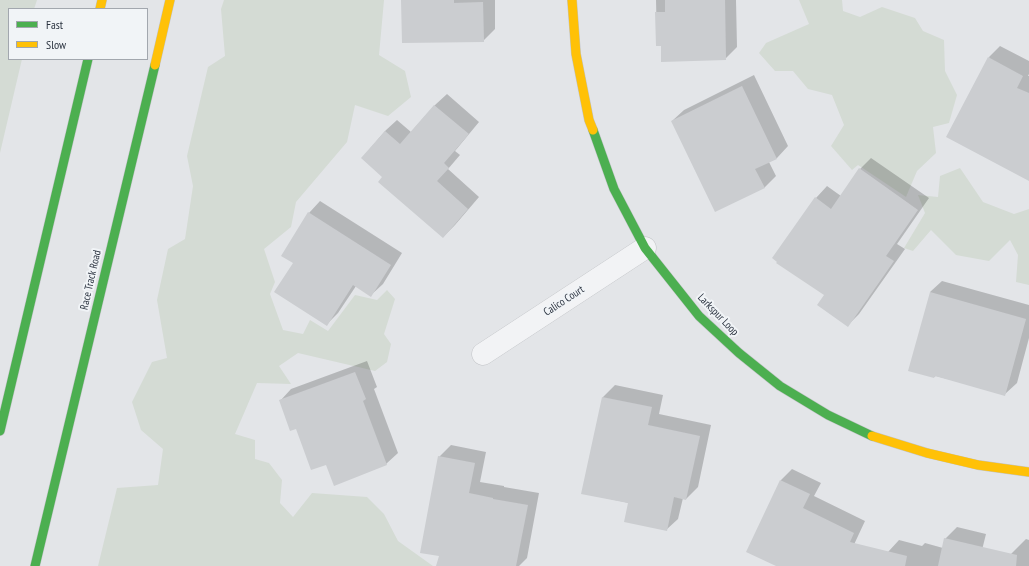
<!DOCTYPE html>
<html>
<head>
<meta charset="utf-8">
<style>
	body { margin:0 }
	#map { position:relative; width:1029px; height:566px; overflow:hidden; background:#e3e5e8; font-family:"PT Sans Narrow",sans-serif }
	canvas { display:block }
	.legend { position:absolute; left:8px; top:8px; width:140px; height:52px; box-sizing:border-box; background:#f1f4f7; border:1px solid #a2a7ae; margin:0; padding:5px 7px; list-style:none; font-size:12px; color:#2b3340 }
	.legend li { display:flex; align-items:center; gap:8px; height:20px }
	.legend b { width:20px; border:1px solid #a2a7ae }
</style>
</head>
<body>
<div id="map">
<canvas width="1029" height="566"></canvas>
<ul class="legend">
<li><b style="height:5px;background:#4caf50"></b>Fast</li>
<li><b style="height:5px;background:#ffc107"></b>Slow</li>
</ul>
</div>
<script>
const ctx = document.querySelector('canvas').getContext('2d');
ctx.lineJoin = 'round';
function fillPath(path, color) {
  ctx.fillStyle = color;
  ctx.fill(path, 'evenodd');
}
function stroke(path, color, width, dash) {
  ctx.strokeStyle = color;
  ctx.lineWidth = width;
  ctx.lineCap = dash ? 'butt' : 'round';
  ctx.setLineDash(dash || []);
  ctx.stroke(path);
}
function drawText(font, color, halo, rows, align = 'center') {
  ctx.font = font + ' "PT Sans Narrow",sans-serif';
  ctx.lineWidth = 4;
  ctx.setLineDash([]);
  ctx.textBaseline = 'middle';
  ctx.strokeStyle = halo;
  ctx.fillStyle = color;
  for (const [text, x, y, turn = 0] of rows) {
    ctx.save();
    ctx.translate(x, y);
    ctx.rotate((+turn || 0) * Math.PI / 180);
    ctx.textAlign = isNaN(turn) ? turn : align;
    if (halo) ctx.strokeText(text, 0, 0);
    ctx.fillText(text, 0, 0);
    ctx.restore();
  }
}
fillPath(new Path2D(`
	M 0,0 L 37,0 L 34,9 L 9,9 L 9,59 L 22,59 L 0,153 Z
	M 224,0 L 384,0 L 379,55 L 405,71 L 411,97 L 388,116 L 355,105 L 347,142 L 296,202 L 291,227 L 264,249 L 275,282 L 270,294 L 283,330 L 303,334 L 310,320 L 328,331 L 355,295 L 377,300 L 387,290 L 395,299 L 384,334 L 391,344 L 387,362 L 375,371 L 298,353 L 279,366 L 291,384 L 257,383 L 235,434 L 255,440 L 255,459 L 269,463 L 282,480 L 280,503 L 293,517 L 312,493 L 367,497 L 384,514 L 398,541 L 433,566 L 98,566 L 117,488 L 158,485 L 163,449 L 141,430 L 132,402 L 152,362 L 167,358 L 157,300 L 168,249 L 185,239 L 193,186 L 187,156 L 208,67 L 225,56 L 221,9 Z
	M 799,0 L 842,0 L 843,11 L 860,17 L 882,7 L 915,18 L 923,31 L 944,40 L 945,71 L 957,95 L 949,123 L 933,127 L 936,153 L 917,171 L 906,197 L 858,165 L 852,170 L 831,146 L 844,125 L 832,95 L 808,89 L 793,71 L 775,71 L 759,53 L 766,43 L 809,24 Z
	M 960,168 L 983,202 L 1014,214 L 1029,209 L 1029,285 L 1016,282 L 1018,255 L 1010,240 L 989,261 L 956,255 L 931,230 L 913,251 L 904,248 L 925,213 L 918,195 L 938,197 L 940,176 Z`), '#d4dbd4');
fillPath(new Path2D(`
	M 402,0 L 495,0 L 495,29 L 483,41 Z
	M 656,0 L 736,0 L 737,47 L 725,59 L 662,45 L 657,45 Z
	M 1000,46 L 1029,61 L 1029,74 L 1028,76 L 1029,76 L 1029,172 L 989,57 Z
	M 754,75 L 788,146 L 777,158 L 769,162 L 776,176 L 764,188 L 672,121 L 684,110 Z
	M 447,94 L 479,122 L 455,151 L 460,155 L 448,169 L 479,197 L 455,225 L 443,237 L 383,177 L 362,158 L 385,131 L 397,120 L 411,132 L 435,105 Z
	M 871,158 L 929,198 L 897,244 L 905,249 L 859,314 L 848,325 L 825,295 L 816,198 L 827,186 L 841,196 L 860,169 Z
	M 320,201 L 402,253 L 383,284 L 371,295 L 356,286 L 338,313 L 326,325 L 294,263 L 309,213 Z
	M 942,281 L 1029,305 L 1029,338 L 1017,383 L 1005,394 L 936,376 L 934,377 L 930,292 Z
	M 367,361 L 377,387 L 374,389 L 398,453 L 386,464 L 327,464 L 297,427 L 280,401 L 291,389 Z
	M 615,385 L 663,395 L 659,414 L 711,425 L 698,487 L 686,499 L 683,498 L 678,519 L 666,530 L 629,503 L 582,493 L 603,397 Z
	M 451,445 L 486,452 L 480,482 L 504,486 L 504,487 L 539,493 L 527,558 L 519,566 L 455,566 L 440,556 L 439,457 Z
	M 792,469 L 821,483 L 814,496 L 865,521 L 844,566 L 779,566 L 781,480 Z
	M 957,527 L 986,534 L 978,566 L 884,566 L 888,552 L 899,540 L 922,546 L 925,543 L 943,548 L 945,539 Z
	M 1026,539 L 1029,540 L 1029,566 L 1009,566 L 1010,555 Z`), '#0003');
fillPath(new Path2D(`
	M 401,0 L 454,0 L 454,3 L 483,2 L 484,42 L 402,43 Z
	M 665,0 L 725,0 L 726,60 L 661,62 L 661,46 L 656,46 L 655,12 L 665,12 Z
	M 988,57 L 1023,76 L 1017,88 L 1029,93 L 1029,181 L 946,137 Z
	M 742,86 L 777,159 L 755,169 L 765,188 L 715,212 L 671,121 Z
	M 434,105 L 469,134 L 444,163 L 449,168 L 437,181 L 468,209 L 443,238 L 378,182 L 382,177 L 361,158 L 385,131 L 400,144 Z
	M 859,168 L 918,210 L 886,256 L 894,261 L 848,327 L 817,305 L 824,295 L 776,263 L 777,262 L 772,258 L 815,197 L 831,209 Z
	M 308,212 L 391,265 L 371,297 L 353,285 L 327,326 L 274,292 L 293,263 L 281,256 Z
	M 930,292 L 1026,319 L 1005,396 L 935,376 L 934,378 L 908,371 Z
	M 355,372 L 366,399 L 363,401 L 387,465 L 334,486 L 326,465 L 311,470 L 296,429 L 290,431 L 279,400 Z
	M 602,397 L 652,407 L 648,425 L 700,436 L 686,500 L 674,497 L 667,531 L 624,522 L 628,503 L 581,494 Z
	M 438,456 L 475,463 L 469,493 L 493,498 L 493,499 L 528,505 L 516,566 L 436,566 L 439,556 L 420,553 Z
	M 780,480 L 810,494 L 803,508 L 854,533 L 850,542 L 907,556 L 905,566 L 776,566 L 746,552 Z
	M 944,538 L 1017,555 L 1016,566 L 938,566 Z`), '#cbcdd0');
const street = new Path2D(`
	M 483,354 L 645,248`);
const fast = new Path2D(`
	M 593,130 L 614,189 L 645,248 L 699,316 L 739,353 L 780,386 L 828,415 L 872,436
	M 0,431 L 88,59
	M 35,566 L 155,65`);
const slow = new Path2D(`
	M 572,0 L 576,54 L 589,120 L 593,130
	M 100,9 L 102,0
	M 155,65 L 170,0
	M 872,436 L 927,453 L 978,465 L 1029,472`);
stroke(street, '#c1c3c6', 23);
stroke(fast, '#c1c3c6', 10);
stroke(slow, '#c1c3c6', 10);
stroke(street, '#f2f3f5', 22);
stroke(fast, '#4caf50', 9);
stroke(slow, '#ffc107', 9);
drawText('11px', '#2b3340', '#f1f4f7', [
	["Race Track Road",91,280,-77],
	["Calico Court",564,301,-33],
	["Larkspur Loop",718,315,46]
]);
</script>
</body>
</html>
